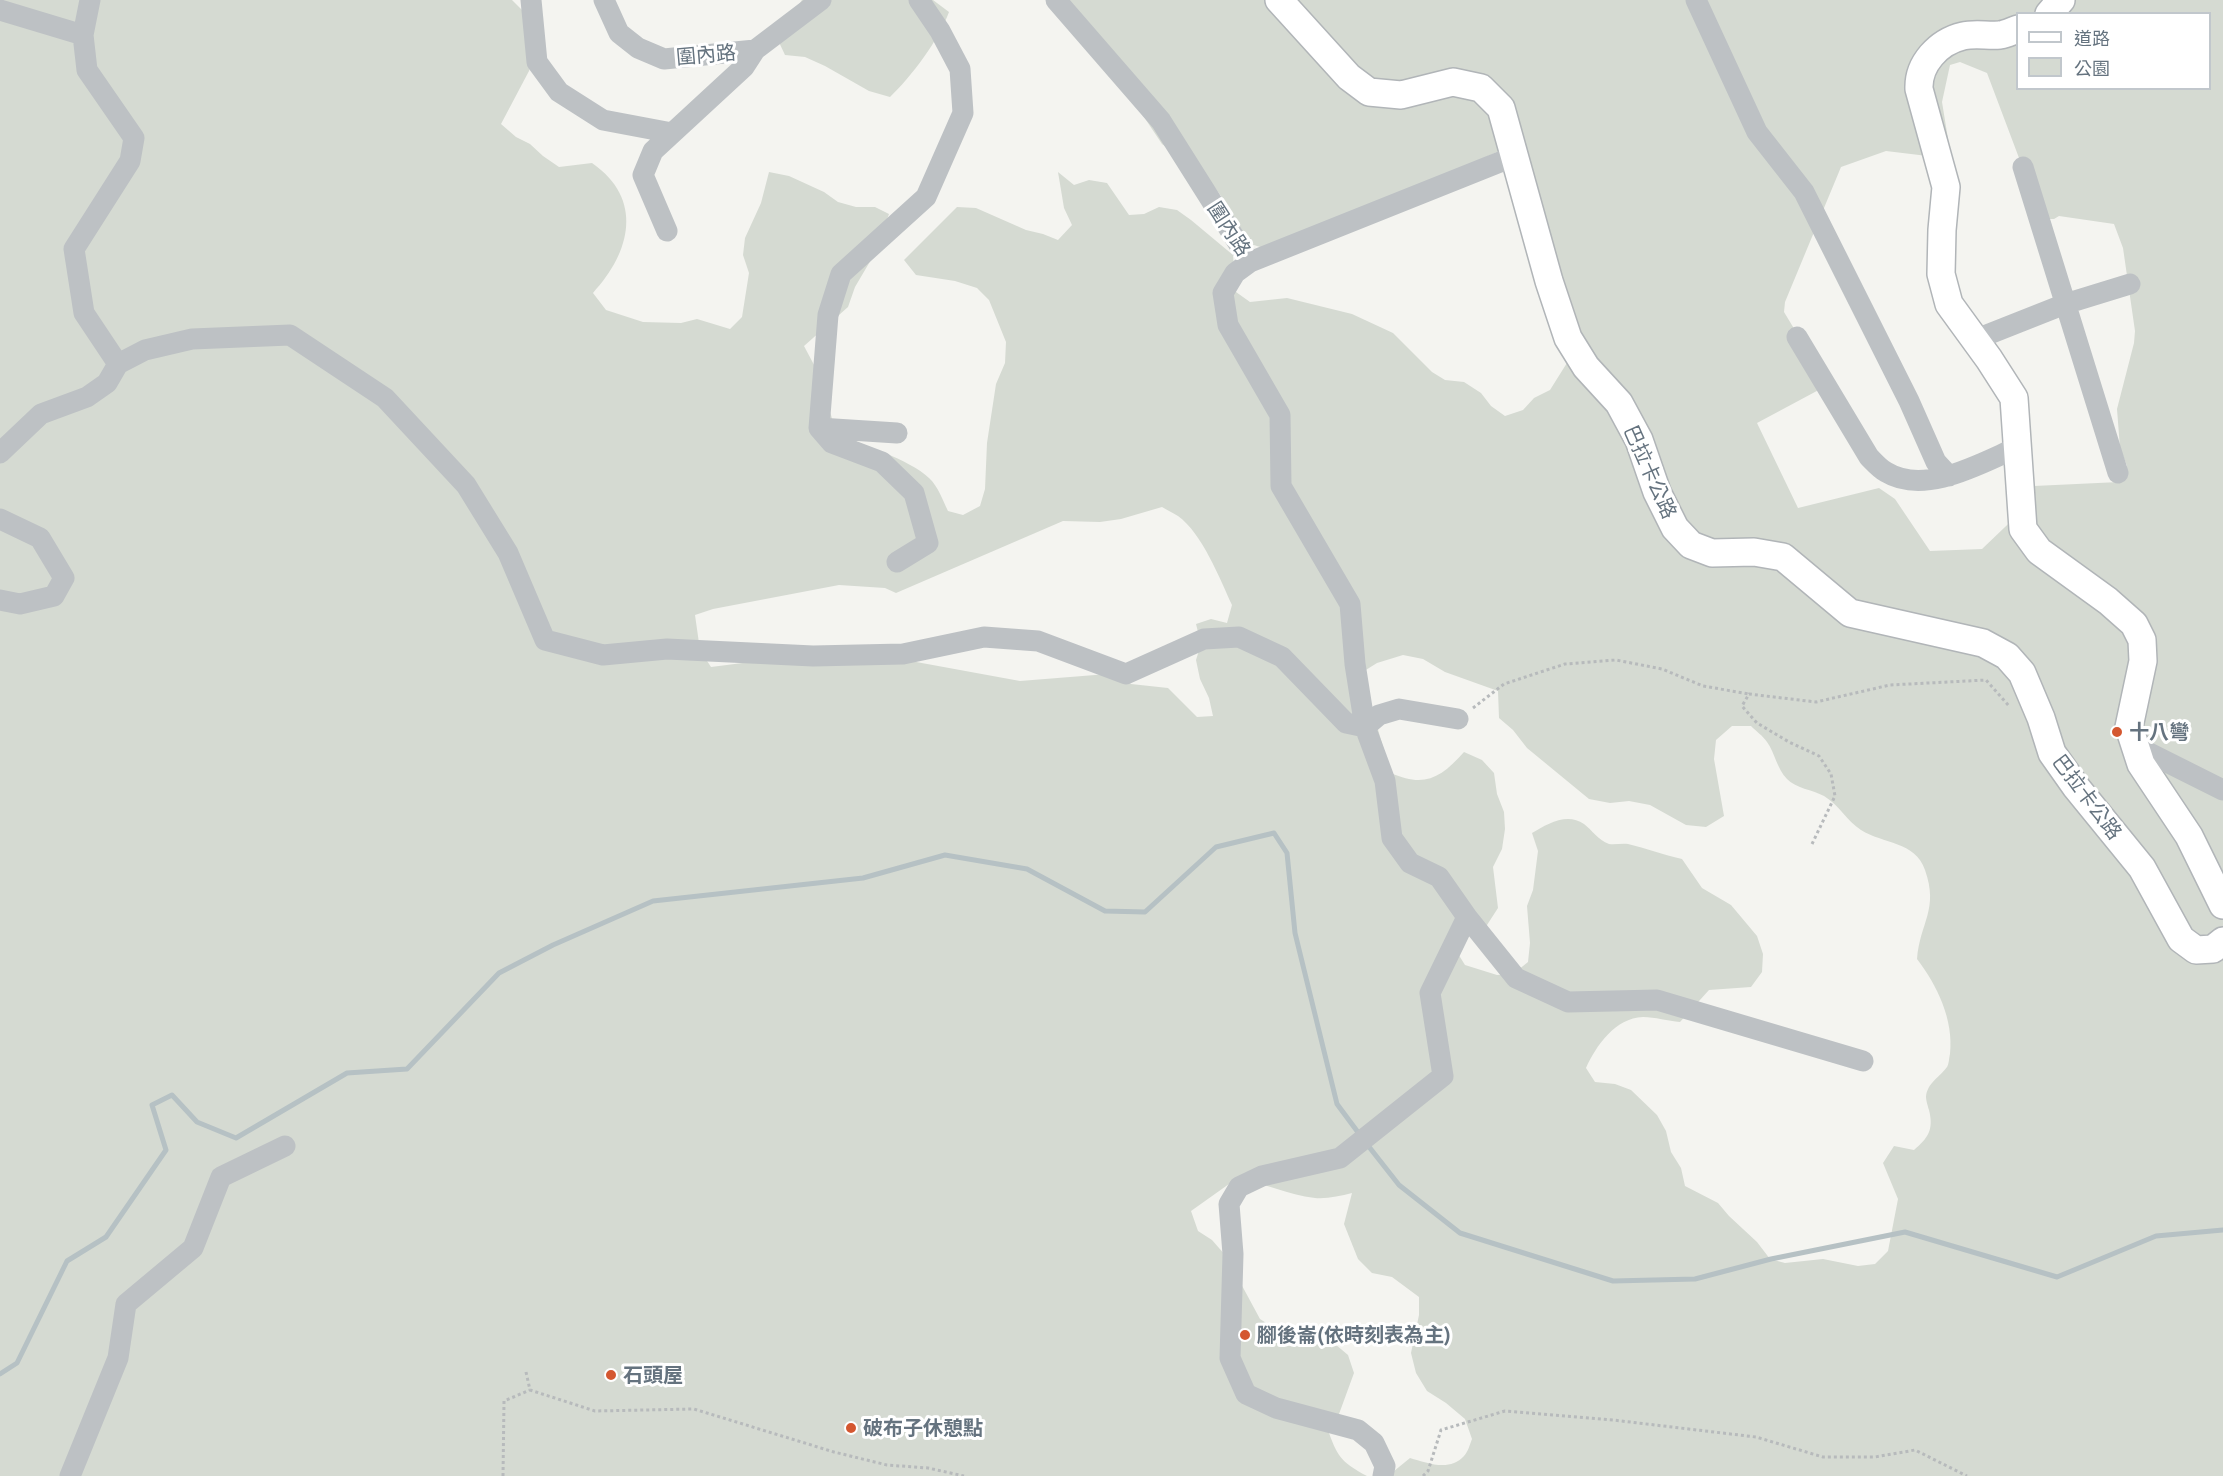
<!DOCTYPE html>
<html>
<head>
<meta charset="utf-8">
<style>
	body { margin:0 }
	#map { position:relative; width:2223px; height:1476px; overflow:hidden; background:#f4f4f0; font-family:Ubuntu,"Noto Sans TC",sans-serif }
	canvas { display:block }
	.legend { position:absolute; left:2016px; top:12px; width:195px; height:78px; box-sizing:border-box; background:#fff; border:2px solid #c1c7cc; margin:0; padding:8px 10px; list-style:none; font-size:18px; color:#65737f }
	.legend li { display:flex; align-items:center; gap:12px; height:30px }
	.legend b { width:30px; border:2px solid #c1c7cc }
</style>
</head>
<body>
<div id="map">
<canvas width="2223" height="1476"></canvas>
<ul class="legend">
<li><b style="height:8px;background:#fff"></b>道路</li>
<li><b style="height:16px;background:#d5dad2"></b>公園</li>
</ul>
</div>
<script>
const ctx = document.querySelector('canvas').getContext('2d');
ctx.lineJoin = 'round';
function fillPath(path, color) {
  ctx.fillStyle = color;
  ctx.fill(path, 'evenodd');
}
function stroke(path, color, width, dash) {
  ctx.strokeStyle = color;
  ctx.lineWidth = width;
  ctx.lineCap = dash ? 'butt' : 'round';
  ctx.setLineDash(dash || []);
  ctx.stroke(path);
}
function drawText(font, color, halo, rows, align = 'center') {
  ctx.font = font + ' Ubuntu,"Noto Sans TC",sans-serif';
  ctx.lineWidth = 6;
  ctx.setLineDash([]);
  ctx.textBaseline = 'middle';
  ctx.strokeStyle = halo;
  ctx.fillStyle = color;
  for (const [text, x, y, turn = 0] of rows) {
    ctx.save();
    ctx.translate(x, y);
    ctx.rotate((+turn || 0) * Math.PI / 180);
    ctx.textAlign = isNaN(turn) ? turn : align;
    if (halo) ctx.strokeText(text, 0, 0);
    ctx.fillText(text, 0, 0);
    ctx.restore();
  }
}
fillPath(new Path2D(`
	M 0,0 L 512,0 L 529,17 L 537,49 L 529,71 L 501,124 L 516,137 L 530,144 L 543,156 L 559,167 L 592,163 C 644,199 631,252 593,293 L 606,310 L 643,322 L 681,323 L 697,319 L 730,329 L 742,317 L 749,273 L 743,255 L 745,238 L 761,203 L 769,172 L 789,176 L 824,192 L 838,202 L 856,207 L 875,207 L 889,214 L 875,253 L 855,287 L 848,307 L 804,346 L 821,378 L 824,400 L 831,415 L 836,433 C 862,445 909,459 929,478 C 938,486 943,501 948,511 L 963,515 L 980,506 L 985,489 L 987,443 L 996,384 L 1005,363 L 1006,342 L 989,300 L 977,288 L 955,281 L 916,275 L 904,260 L 957,207 L 976,208 L 1026,230 L 1043,234 L 1058,240 L 1072,225 L 1064,208 L 1058,172 L 1074,185 L 1089,180 L 1107,183 L 1129,215 L 1144,214 L 1159,207 L 1177,210 L 1191,220 L 1233,255 L 1236,292 L 1250,302 L 1287,298 L 1352,314 L 1393,333 L 1432,372 L 1445,380 L 1464,382 L 1481,393 L 1491,406 L 1505,416 L 1523,410 L 1534,398 L 1550,390 L 1582,339 L 1575,315 L 1554,274 L 1521,141 L 1290,246 L 1269,250 L 1251,244 L 1227,214 L 1221,196 L 1210,181 L 1162,144 L 1066,0 L 2223,0 L 2223,1476 L 1388,1476 L 1410,1458 C 1427,1463 1450,1472 1464,1456 C 1468,1452 1470,1444 1472,1439 L 1465,1419 L 1446,1403 L 1427,1391 L 1416,1373 L 1411,1353 L 1419,1315 L 1419,1297 L 1392,1277 L 1372,1273 L 1358,1259 L 1344,1224 L 1352,1193 C 1340,1196 1327,1199 1315,1198 C 1288,1195 1263,1182 1236,1179 L 1191,1211 L 1198,1231 L 1212,1240 L 1226,1256 L 1260,1319 L 1274,1328 L 1329,1339 L 1348,1355 L 1354,1373 L 1339,1414 L 1329,1433 C 1338,1458 1343,1463 1367,1476 L 0,1476 ZM 2018,14 L 2210,14 L 2210,88 L 2018,88 ZM 1960,62 L 1987,73 L 2039,211 L 2044,219 L 2054,219 L 2059,216 L 2114,224 L 2123,248 L 2135,331 L 2134,343 L 2117,409 L 2120,448 L 2127,466 L 2125,475 L 2119,482 L 2034,486 L 2027,506 L 1982,549 L 1930,551 L 1895,499 L 1879,488 L 1798,508 L 1757,423 L 1828,385 L 1784,312 L 1785,302 L 1841,167 L 1886,151 L 1944,158 L 1950,151 L 1942,102 L 1950,65 ZM 1162,507 C 1167,510 1173,513 1178,516 C 1202,533 1220,579 1232,605 L 1227,623 L 1211,619 L 1196,624 L 1201,644 L 1196,660 L 1200,679 L 1209,698 L 1213,716 L 1197,717 L 1168,688 L 1131,684 L 1120,673 L 1020,681 L 829,646 L 766,660 L 711,667 L 700,650 L 695,615 L 713,609 L 839,585 L 885,588 L 896,593 L 1063,521 L 1100,522 L 1121,519 ZM 1403,655 L 1423,659 L 1445,672 L 1498,691 L 1499,718 L 1513,730 L 1527,748 L 1589,799 L 1610,803 L 1629,801 L 1650,805 L 1686,825 L 1706,827 L 1724,816 L 1714,759 L 1716,740 L 1732,726 L 1751,726 C 1756,731 1763,736 1767,742 C 1775,753 1777,769 1787,779 C 1795,788 1813,790 1824,796 C 1839,805 1847,821 1861,830 C 1883,844 1915,841 1925,870 C 1939,910 1920,922 1917,959 C 1937,985 1954,1020 1950,1054 C 1949,1058 1949,1064 1947,1067 C 1940,1077 1927,1083 1926,1097 C 1926,1100 1928,1107 1929,1110 C 1934,1130 1928,1138 1914,1150 L 1894,1146 L 1883,1163 L 1898,1199 L 1888,1251 L 1875,1264 L 1858,1266 L 1823,1259 L 1785,1263 L 1770,1259 L 1757,1242 L 1729,1216 L 1718,1203 L 1685,1186 L 1681,1168 L 1671,1152 L 1666,1131 L 1657,1115 L 1631,1090 L 1615,1084 L 1595,1082 L 1586,1068 C 1596,1046 1615,1018 1643,1017 C 1655,1017 1668,1021 1680,1022 L 1709,990 L 1751,987 L 1762,972 L 1763,954 L 1757,936 L 1731,905 L 1702,888 L 1682,859 C 1663,855 1646,848 1628,844 C 1622,843 1615,845 1609,844 C 1598,840 1592,830 1584,824 C 1567,812 1547,824 1532,833 L 1538,851 L 1533,890 L 1527,906 L 1530,943 L 1528,962 L 1513,974 L 1497,975 L 1465,965 L 1455,949 L 1469,935 L 1487,925 L 1498,908 L 1493,867 L 1502,849 L 1505,829 L 1504,812 L 1497,794 L 1494,773 L 1482,760 L 1464,752 C 1441,778 1424,788 1391,773 L 1361,673 L 1377,663 Z
	M 802,0 L 933,0 L 949,12 C 939,40 911,77 890,97 L 869,91 L 825,66 L 805,57 L 785,55 L 777,38 Z`), '#d5dad2');
stroke(new Path2D(`
	M 1366,1143 L 1399,1185 L 1460,1233 L 1613,1281 L 1695,1279 L 1771,1259 L 1905,1232 L 2057,1277 L 2156,1236 L 2223,1230
	M 0,1374 L 17,1363 L 67,1261 L 106,1237 L 166,1150 L 152,1105 L 172,1095 L 197,1122 L 236,1138 L 347,1073 L 407,1069 L 499,973 L 553,945 L 653,901 L 863,878 L 945,855 L 1027,869 L 1105,911 L 1145,912 L 1216,847 L 1274,833 L 1287,853 L 1295,933 L 1337,1104 L 1360,1135`), '#b6c1c4', 5);
const major = new Path2D(`
	M 1279,0 L 1349,77 L 1369,92 L 1401,95 L 1453,82 L 1481,88 L 1501,108 L 1549,281 L 1568,338 L 1586,367 L 1619,403 L 1639,440 L 1657,492 L 1675,528 L 1691,545 L 1712,553 L 1754,552 L 1783,557 L 1850,613 L 1983,643 L 2007,656 L 2022,673 L 2041,718 L 2052,753 L 2076,787 L 2142,868 L 2181,939 L 2196,950 L 2213,949 L 2223,941
	M 2049,14 L 2061,0
	M 2018,29 C 2012,31 2006,34 2000,35 C 1987,36 1975,33 1963,36 C 1938,42 1918,64 1919,89 L 1946,187 L 1942,230 L 1941,274 L 1949,304 L 1989,359 L 2014,398 L 2023,529 L 2039,551 L 2108,601 L 2134,624 L 2142,640 L 2143,661 L 2129,727 L 2141,764 L 2189,836 L 2223,905`);
stroke(major, '#b1b5b8', 30);
stroke(new Path2D(`
	M 1473,708 L 1504,684 L 1565,664 L 1616,660 L 1662,669 L 1703,686 L 1749,694
	M 1812,844 L 1835,796 L 1831,774 L 1819,756 L 1789,742 L 1757,723 L 1742,706 L 1749,694 L 1816,702 L 1890,685 L 1986,680 L 2010,707
	M 526,1372 L 530,1390 L 595,1411 L 694,1409 L 834,1452 L 887,1465 L 928,1468 L 964,1476
	M 503,1476 L 504,1401 L 530,1390
	M 1423,1476 L 1428,1471 L 1441,1430 L 1505,1411 L 1613,1420 L 1756,1437 L 1823,1457 L 1875,1457 L 1915,1450 L 1967,1476`), '#b7babc', 3, [3, 3]);
stroke(new Path2D(`
	M 90,0 L 83,35 L 87,70 L 134,138 L 130,161 L 74,249 L 84,313 L 118,364
	M 531,0 L 537,62 L 559,92 L 603,120 L 672,133
	M 604,0 L 619,33 L 638,48 L 664,59 L 755,50 L 821,0
	M 1056,0 L 1161,121 L 1250,262 L 1515,156
	M 1696,0 L 1757,132 L 1804,192 L 1909,401 L 1936,462 L 1949,476
	M 0,10 L 83,35
	M 2023,167 L 2118,473
	M 667,231 L 643,175 L 653,151 L 744,67 L 755,50
	M 1250,262 L 1235,273 L 1223,293 L 1228,325 L 1280,415 L 1281,486 L 1350,604 L 1355,664 L 1365,727 L 1385,781 L 1392,838 L 1410,863 L 1439,877 L 1467,917 L 1430,993 L 1443,1076 L 1340,1158 L 1262,1176 L 1239,1187 L 1229,1204 L 1233,1254 L 1230,1358 L 1246,1394 L 1276,1408 L 1358,1430 L 1374,1443 L 1385,1466 L 1383,1476
	M 1797,337 L 1869,457 C 1874,462 1880,469 1886,472 C 1925,496 1981,463 2018,447
	M 1974,340 L 2065,304 L 2130,284
	M 819,428 L 832,443 L 882,462 L 914,493 L 928,543 L 897,562
	M 897,433 L 819,428 L 828,315 L 841,274 L 926,197 L 963,113 L 960,69 L 940,31 L 919,0
	M 0,453 L 41,414 L 87,397 L 107,383 L 118,364 L 145,350 L 192,339 L 290,335 L 385,398 L 466,485 L 508,553 L 545,640 L 603,655 L 667,649 L 813,656 L 903,654 L 984,637 L 1038,641 L 1126,674 L 1204,639 L 1239,637 L 1282,657 L 1346,723 L 1365,727 L 1379,715 L 1399,709 L 1458,719
	M 0,519 L 40,538 L 64,578 L 54,596 L 20,604 L 0,600
	M 2135,746 L 2223,790
	M 1467,917 L 1516,978 L 1568,1002 L 1657,1000 L 1863,1061
	M 70,1476 L 118,1358 L 126,1304 L 193,1248 L 221,1177 L 285,1146`), '#bdc1c4', 21);
stroke(major, '#fff', 27);
for (const [x, y, r, color] of [
	[2117,732,6,"#d45730"],
	[1245,1335,6,"#d45730"],
	[611,1375,6,"#d45730"],
	[851,1428,6,"#d45730"]
]) {
  const dot = new Path2D();
  dot.arc(x, y, r, 0, 2 * Math.PI);
  ctx.fillStyle = color;
  ctx.fill(dot);
  stroke(dot, '#fff', 2);
}
drawText('20px', '#65737f', '#fff', [
	["圍內路",706,55,-5],
	["圍內路",1229,229,57],
	["巴拉卡公路",1650,472,66],
	["巴拉卡公路",2087,797,53]
]);
drawText('bold 20px', '#65737f', '#fff', [
	["十八彎",2129,732],
	["腳後崙(依時刻表為主)",1257,1335],
	["石頭屋",623,1375],
	["破布子休憩點",863,1428]
], 'left');
</script>
</body>
</html>
